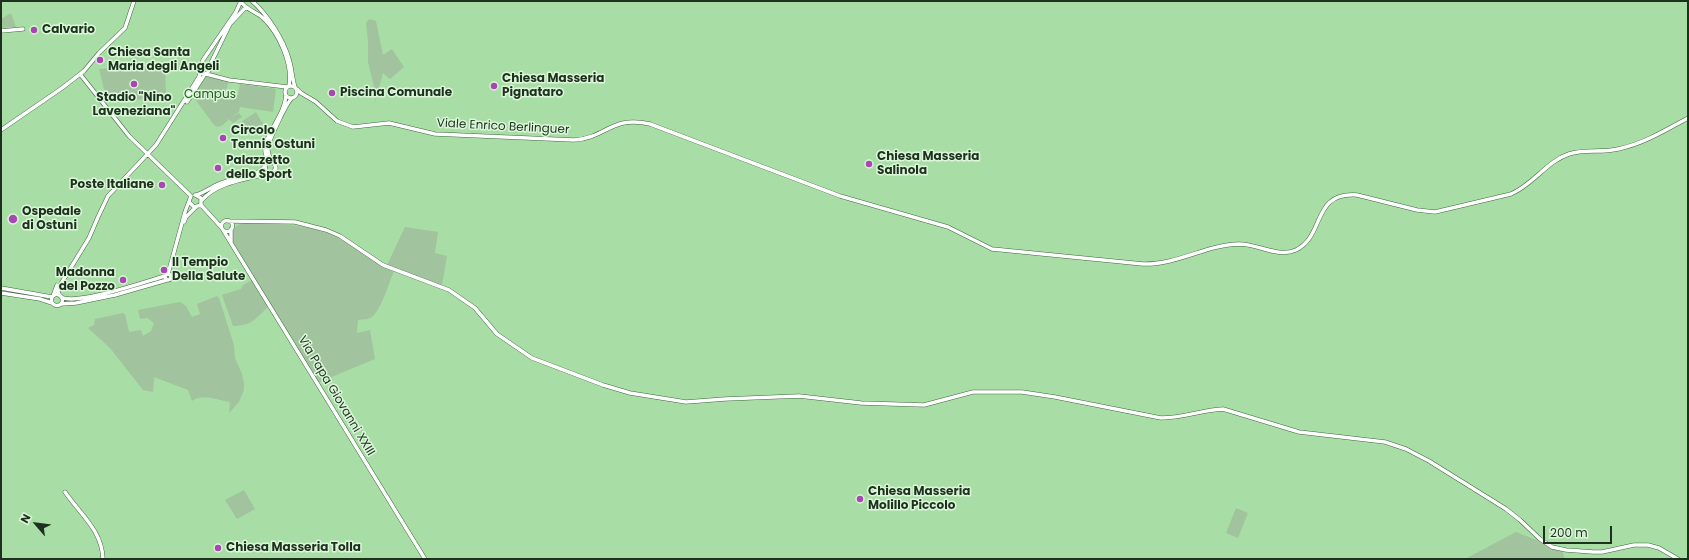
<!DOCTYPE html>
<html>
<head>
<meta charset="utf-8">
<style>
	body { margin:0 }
	#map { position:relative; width:1689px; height:560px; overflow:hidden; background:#a9dda6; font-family:Poppins,sans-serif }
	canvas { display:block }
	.frame { position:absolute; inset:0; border:2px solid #1d321d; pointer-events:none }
	.north { position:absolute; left:16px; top:504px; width:40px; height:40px; -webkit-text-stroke:3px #dcf6da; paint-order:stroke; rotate:298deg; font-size:11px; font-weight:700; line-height:16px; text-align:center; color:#1d321d }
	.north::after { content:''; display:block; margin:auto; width:14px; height:18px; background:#1d321d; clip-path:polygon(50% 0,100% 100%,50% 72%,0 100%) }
	.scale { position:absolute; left:1543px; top:526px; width:69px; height:18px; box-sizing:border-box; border:2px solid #1d321d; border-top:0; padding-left:5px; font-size:12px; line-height:14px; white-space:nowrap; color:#1d321d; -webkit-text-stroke:3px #dcf6da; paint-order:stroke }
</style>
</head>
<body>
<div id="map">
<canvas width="1689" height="560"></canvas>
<div class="frame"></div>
<div class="north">N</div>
<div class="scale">200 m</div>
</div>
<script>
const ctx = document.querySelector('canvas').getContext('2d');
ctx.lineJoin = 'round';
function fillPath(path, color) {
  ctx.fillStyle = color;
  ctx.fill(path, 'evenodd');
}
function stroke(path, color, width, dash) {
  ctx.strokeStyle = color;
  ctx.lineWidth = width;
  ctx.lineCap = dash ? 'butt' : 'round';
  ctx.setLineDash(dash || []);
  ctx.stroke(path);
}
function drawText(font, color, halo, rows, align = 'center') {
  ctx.font = font + ' Poppins,sans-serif';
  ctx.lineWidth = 3;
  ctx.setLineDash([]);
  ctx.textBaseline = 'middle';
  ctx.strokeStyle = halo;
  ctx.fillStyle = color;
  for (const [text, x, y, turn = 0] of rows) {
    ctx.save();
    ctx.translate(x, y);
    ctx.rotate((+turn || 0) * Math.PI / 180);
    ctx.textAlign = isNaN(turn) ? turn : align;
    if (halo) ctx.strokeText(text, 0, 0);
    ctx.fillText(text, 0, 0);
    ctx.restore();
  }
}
fillPath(new Path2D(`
	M 11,13 L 16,27 L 1,28 L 1,19 Z
	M 369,19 L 376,21 L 383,55 L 392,49 L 404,67 L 390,79 L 383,73 L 374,106 L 376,95 L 368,62 L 368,41 L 366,23 Z
	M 165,66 L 166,98 L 107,101 L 99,69 Z
	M 209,76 L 229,81 L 224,95 L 227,98 L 232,94 L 238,95 L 240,84 L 276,89 L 273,112 L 240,107 L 239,112 L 230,118 L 239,113 L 242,117 L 233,123 L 229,119 L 223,125 L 218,127 L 214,125 L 192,95 L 203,78 Z
	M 256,112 L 263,124 L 248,133 L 241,122 Z
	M 244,223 C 277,224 308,223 338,238 C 358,248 374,263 394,271 C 389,283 382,307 373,316 C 369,320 363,319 358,320 L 357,333 L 370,330 L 375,359 L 317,383 L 233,242 C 229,231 234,226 244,223 Z
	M 405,227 L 438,232 L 435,253 L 447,256 L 442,285 L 387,265 Z
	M 252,280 L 268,307 C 254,320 253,325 233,326 L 222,295 L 241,289 L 243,285 Z
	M 217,296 L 219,298 L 234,345 L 235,358 L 242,374 L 244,384 L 244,390 L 239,402 L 229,413 L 230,402 C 218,400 202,393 192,401 L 188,390 L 154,377 L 153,392 L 143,390 L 110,348 L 88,328 L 94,325 L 95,319 L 123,313 L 125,314 L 129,332 L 141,330 L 143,336 L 151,331 L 154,323 L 147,318 L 140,319 L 138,310 L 180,302 L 186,306 L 192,317 L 200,314 L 197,304 Z
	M 244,490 L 255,509 L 237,519 L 225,500 Z
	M 1236,508 L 1248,513 L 1238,538 L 1226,533 Z
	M 1516,532 L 1562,550 L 1565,559 L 1465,559 Z`), '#a1c39e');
const secondary = new Path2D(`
	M 241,1 C 243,8 257,12 263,18 C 279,33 293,64 289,86
	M 252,1 C 268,15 283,39 289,59 C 292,68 292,78 295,87
	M 1,31 L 23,29
	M199 69a5 5 0 1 1 10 0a5 5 0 1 1-10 0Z
	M 202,65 L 203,60 L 236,12 L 241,1
	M 209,67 L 230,24 L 246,7
	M 80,74 L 129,136 L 191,196
	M 206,74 L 229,80 L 287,87
	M285 92a6 6 0 1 1 12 0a6 6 0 1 1-12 0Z
	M 297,89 L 301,93 L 316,102 L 337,121 L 353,127 L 389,123 L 435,134 L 574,140 C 606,138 612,115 650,124 L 840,196 L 948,227 L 992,249 L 1143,264 C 1176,265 1206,245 1239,244 C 1258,244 1278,258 1296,250 C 1326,235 1311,192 1357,195 L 1417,210 L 1435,212 L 1511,194 C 1534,184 1547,161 1569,154 C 1585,149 1602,153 1618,149 C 1643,144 1666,130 1688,118
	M 187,102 L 205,74
	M 1,130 L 62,88 L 84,71 L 99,53 L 125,28 L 134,1
	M 272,162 C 270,158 267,152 268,147 C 269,140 287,102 292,98
	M 266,164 C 267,158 264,151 265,145 C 270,128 285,113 286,95
	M 196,195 C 206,192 214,185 224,182 C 235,178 251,177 260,171 C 264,169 265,164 269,162 L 274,163 L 276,168 L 273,172 L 269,173 L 266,171 L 265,166
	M 202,200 C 219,181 246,180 269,173
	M 189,202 L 194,207 L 201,205 L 201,198 L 195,195
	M 201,205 L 221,227
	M221.5 226a5.5 5.5 0 1 1 11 0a5.5 5.5 0 1 1-11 0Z
	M 228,221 L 295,222 L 326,230 L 340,236 L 383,265 L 449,290 L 475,308 L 497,334 L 532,358 L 603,385 L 630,393 L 686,402 L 725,399 L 799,396 L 861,403 L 924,405 L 973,392 L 1022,392 L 1055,397 L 1161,418 C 1183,418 1202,410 1223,409 L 1299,432 L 1385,442 L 1406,449 L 1429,461 L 1506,509 L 1520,520 L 1540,539 L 1552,547 L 1566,550 L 1593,552 L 1602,552 L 1634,545 L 1648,545 L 1659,548 L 1678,559
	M 184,222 L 186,217 L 196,207
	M 231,229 L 231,243
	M 223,230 L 425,559
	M 168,274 L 185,212 L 191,196
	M165 277a3 3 0 1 1 6 0a3 3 0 1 1-6 0Z
	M 1,288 L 52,297
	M 1,293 L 40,299 L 52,303
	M51.5 300a5.5 5.5 0 1 1 11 0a5.5 5.5 0 1 1-11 0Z
	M 53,296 L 57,285
	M 60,296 L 58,292 L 59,287 L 89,238 L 98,217 L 108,196 L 156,145 L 199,77 L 200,73
	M 61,297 C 76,306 147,281 165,276
	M 61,304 L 76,303 L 115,295 L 167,280
	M 65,492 C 80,514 102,530 103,559`);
stroke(secondary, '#3a6939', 4.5);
stroke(secondary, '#fff', 3.5);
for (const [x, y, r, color] of [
	[34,30,4,"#a748b2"],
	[100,60,4,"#a748b2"],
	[134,84,4,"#a748b2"],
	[494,86,4,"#a748b2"],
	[332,93,4,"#a748b2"],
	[223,138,4,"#a748b2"],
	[869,164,4,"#a748b2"],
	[218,168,4,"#a748b2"],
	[162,185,4,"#a748b2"],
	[13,219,5,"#a748b2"],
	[164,270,4,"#a748b2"],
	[123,280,4,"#a748b2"],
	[860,499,4,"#a748b2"],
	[218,548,4,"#a748b2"]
]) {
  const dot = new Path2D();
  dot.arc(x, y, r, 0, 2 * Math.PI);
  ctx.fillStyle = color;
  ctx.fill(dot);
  stroke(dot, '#dcf6da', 1.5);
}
drawText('bold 12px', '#1d321d', '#dcf6da', [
	["Calvario",42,30],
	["Chiesa Santa",108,53],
	["Maria degli Angeli",108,67],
	["Chiesa Masseria",502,79],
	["Pignataro",502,93],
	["Piscina Comunale",340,93],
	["Stadio \"Nino",134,98,"center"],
	["Laveneziana\"",134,112,"center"],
	["Circolo",231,131],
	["Tennis Ostuni",231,145],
	["Chiesa Masseria",877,157],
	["Salinola",877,171],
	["Palazzetto",226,161],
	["dello Sport",226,175],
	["Poste Italiane",154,185,"right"],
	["Ospedale",22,212],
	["di Ostuni",22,226],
	["Il Tempio",172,263],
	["Della Salute",172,277],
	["Madonna",115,273,"right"],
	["del Pozzo",115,287,"right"],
	["Chiesa Masseria",868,492],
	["Molillo Piccolo",868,506],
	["Chiesa Masseria Tolla",226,548]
], 'left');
drawText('12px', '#1c5d1d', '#dcf6da', [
	["Campus",210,95]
]);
drawText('12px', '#1d321d', '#dcf6da', [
	["Viale Enrico Berlinguer",503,127,3],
	["Via Papa Giovanni XXIII",336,396,59]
]);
</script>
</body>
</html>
